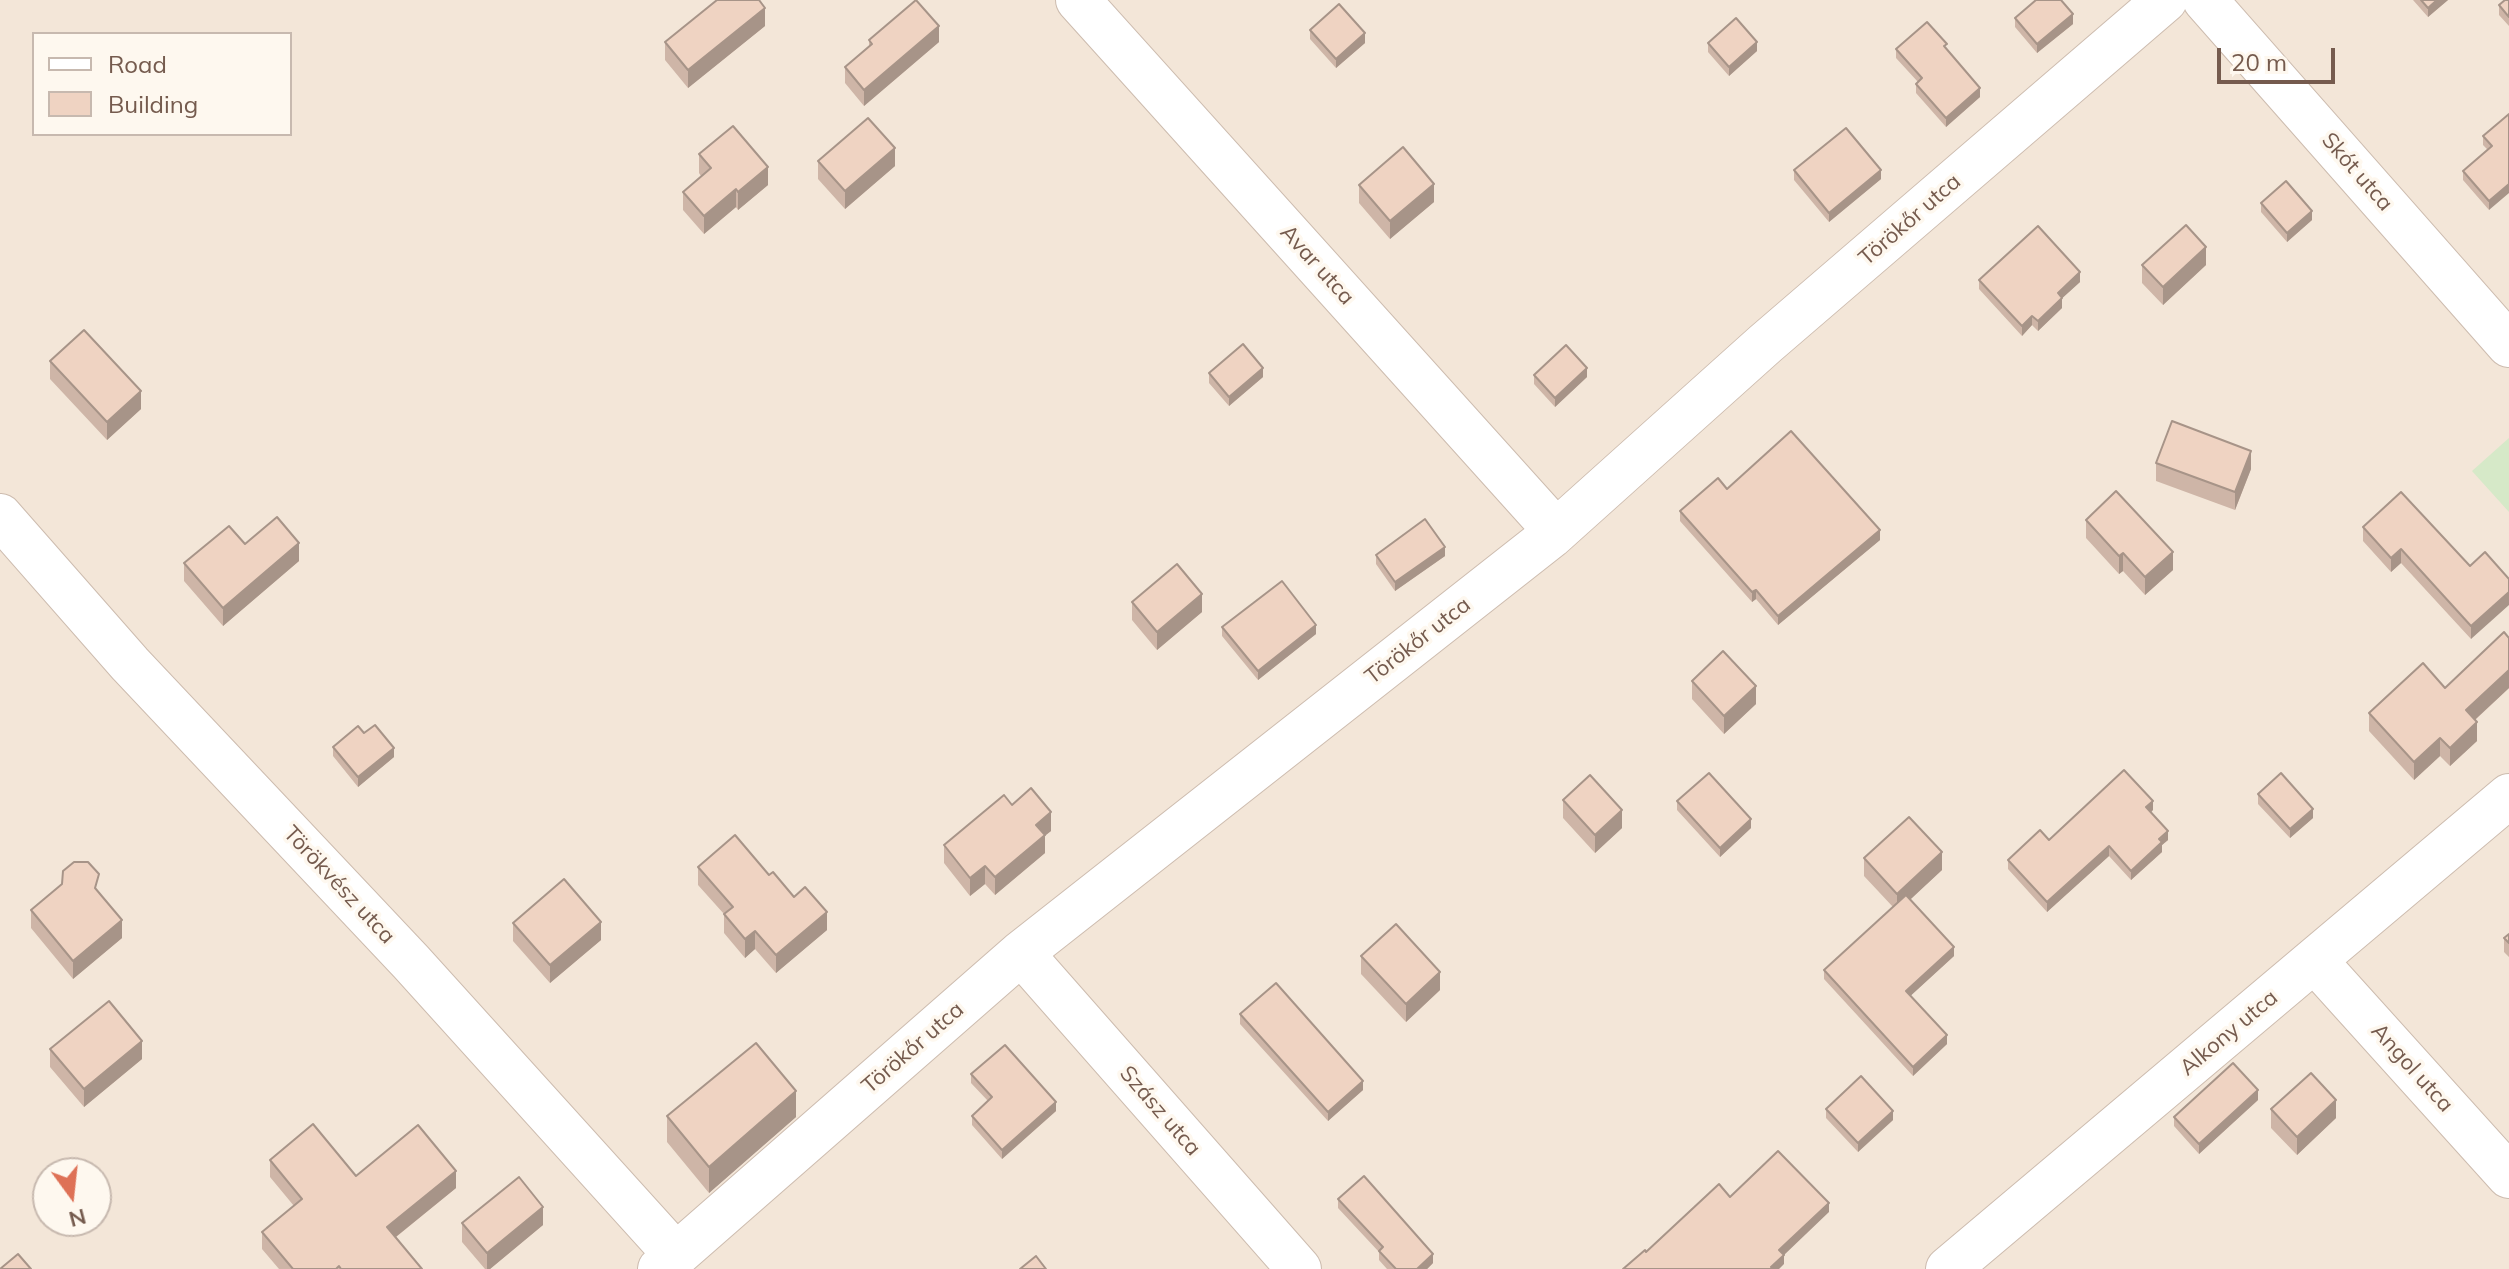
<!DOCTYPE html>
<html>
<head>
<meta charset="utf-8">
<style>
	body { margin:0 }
	#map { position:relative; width:2509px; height:1269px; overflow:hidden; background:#fbf4e9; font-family:Mulish,sans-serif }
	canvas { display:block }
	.legend { position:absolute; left:32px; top:32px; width:260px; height:104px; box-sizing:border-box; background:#fef8ef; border:2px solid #c7b9af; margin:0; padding:10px 14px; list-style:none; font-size:24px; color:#755b4e }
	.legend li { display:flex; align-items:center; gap:16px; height:40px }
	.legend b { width:40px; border:2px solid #c7b9af }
	.north { position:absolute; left:32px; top:1157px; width:80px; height:80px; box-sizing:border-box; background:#fef8ef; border:2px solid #c7b9af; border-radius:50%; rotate:165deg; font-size:22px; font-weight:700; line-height:32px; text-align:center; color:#755b4e }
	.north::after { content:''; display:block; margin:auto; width:28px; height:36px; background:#de7156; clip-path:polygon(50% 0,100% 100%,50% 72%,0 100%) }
	.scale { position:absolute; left:2217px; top:48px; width:118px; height:36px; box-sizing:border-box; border:4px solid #755b4e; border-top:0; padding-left:10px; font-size:24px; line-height:28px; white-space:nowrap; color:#755b4e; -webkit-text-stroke:6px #fef8ef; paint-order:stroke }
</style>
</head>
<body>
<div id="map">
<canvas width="2509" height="1269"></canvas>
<ul class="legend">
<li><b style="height:10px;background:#fff"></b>Road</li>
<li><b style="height:22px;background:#efd3c2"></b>Building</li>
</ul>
<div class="north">N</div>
<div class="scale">20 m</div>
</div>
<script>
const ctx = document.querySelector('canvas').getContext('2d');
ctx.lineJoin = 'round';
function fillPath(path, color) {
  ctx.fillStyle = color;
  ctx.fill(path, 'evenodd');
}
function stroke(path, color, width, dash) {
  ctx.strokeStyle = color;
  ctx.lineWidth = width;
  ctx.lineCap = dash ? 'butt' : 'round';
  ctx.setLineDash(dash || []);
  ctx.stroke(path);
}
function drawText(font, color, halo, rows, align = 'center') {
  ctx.font = font + ' Mulish,sans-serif';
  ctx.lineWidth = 7;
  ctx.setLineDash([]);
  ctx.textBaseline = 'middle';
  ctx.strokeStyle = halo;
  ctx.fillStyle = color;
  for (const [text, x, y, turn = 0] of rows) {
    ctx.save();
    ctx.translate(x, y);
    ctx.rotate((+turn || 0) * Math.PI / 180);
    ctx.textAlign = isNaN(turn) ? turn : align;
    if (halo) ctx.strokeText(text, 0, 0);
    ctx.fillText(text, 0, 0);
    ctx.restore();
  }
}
fillPath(new Path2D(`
	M 0,0 L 2509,0 L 2509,1269 L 0,1269 ZM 34,34 L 290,34 L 290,134 L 34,134 ZM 48,1173 L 96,1173 L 96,1221 L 48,1221 Z`), '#f3e6d8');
fillPath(new Path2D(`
	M 2509,438 L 2509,512 L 2472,471 Z`), '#d6e9c8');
const minor = new Path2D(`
	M 1078,0 L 1556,531
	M 2205,0 L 2509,345
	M 0,516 L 130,664 L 411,962 L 676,1255
	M 1021,953 L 1299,1269
	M 2315,961 L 2509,1176
	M 660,1269 L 1021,953 L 1551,536 L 1765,344 L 2165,0
	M 1948,1269 L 2509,796`);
stroke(minor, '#cdbcaf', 46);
stroke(minor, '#fff', 44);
fillPath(new Path2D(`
	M 2413,0 L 2448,0 L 2428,17 Z
	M 2509,0 L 2509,26 L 2499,15 L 2499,5 Z
	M 2015,18 L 2073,24 L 2037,53 L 2015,27 Z
	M 765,26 L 688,88 L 665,60 L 665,42 Z
	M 1310,30 L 1365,43 L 1336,68 L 1310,39 Z
	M 869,40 L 939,42 L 864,106 L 845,83 L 845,67 L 869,46 Z
	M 1708,43 L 1757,51 L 1729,76 L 1708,52 Z
	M 1896,49 L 1947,50 L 1980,97 L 1946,127 L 1916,93 L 1916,84 L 1918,82 L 1896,58 Z
	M 2509,114 L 2489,210 L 2463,180 L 2463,171 L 2488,150 L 2483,145 L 2483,136 Z
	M 699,154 L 768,185 L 738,210 L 736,207 L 704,234 L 683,210 L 683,192 L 701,176 L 699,173 Z
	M 818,161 L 895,166 L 845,209 L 818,179 Z
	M 1794,170 L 1881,179 L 1829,222 L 1794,180 Z
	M 1359,185 L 1434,202 L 1390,239 L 1359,203 Z
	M 2261,203 L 2312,220 L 2287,242 L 2261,212 Z
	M 2142,265 L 2206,265 L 2163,305 L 2142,283 Z
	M 1979,280 L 2080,282 L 2062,298 L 2062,308 L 2038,331 L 2032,325 L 2022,336 L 1979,289 Z
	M 50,361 L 141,409 L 107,440 L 50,379 Z
	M 1209,373 L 1263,377 L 1229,406 L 1209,383 Z
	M 1534,375 L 1587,377 L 1555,407 L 1534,384 Z
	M 2156,463 L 2251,469 L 2235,510 L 2156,481 Z
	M 1727,489 L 1880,540 L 1778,625 L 1756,599 L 1752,602 L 1680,521 L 1680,511 Z
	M 2086,520 L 2173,570 L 2145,595 L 2123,571 L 2119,574 L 2086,538 Z
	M 2363,527 L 2470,566 L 2485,552 L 2471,639 L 2401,563 L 2391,572 L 2363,541 Z
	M 1376,555 L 1445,556 L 1395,591 L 1376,564 Z
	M 299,561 L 223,626 L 184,581 L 184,563 Z
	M 1132,602 L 1202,612 L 1157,650 L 1132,620 Z
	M 1222,627 L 1316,634 L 1258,680 L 1222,636 Z
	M 2509,638 L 2509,688 L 2475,720 L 2477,741 L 2450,766 L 2440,756 L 2414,780 L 2369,731 L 2369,713 L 2445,688 Z
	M 1692,681 L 1756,704 L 1724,734 L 1692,699 Z
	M 364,733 L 394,757 L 358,787 L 333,756 L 333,747 Z
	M 2258,794 L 2313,818 L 2290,838 L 2258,804 Z
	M 1563,800 L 1622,828 L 1595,853 L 1563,818 Z
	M 1677,801 L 1751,828 L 1720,857 L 1677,810 Z
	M 1012,805 L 1051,831 L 1045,835 L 1045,853 L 995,895 L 985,884 L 970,896 L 944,863 L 944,845 Z
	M 2153,810 L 2151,812 L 2168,840 L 2162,845 L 2162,852 L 2131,880 L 2109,856 L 2047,912 L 2008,869 L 2008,860 L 2049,840 Z
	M 1864,858 L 1942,870 L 1910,899 L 1954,956 L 1910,996 L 1947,1044 L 1913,1076 L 1824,979 L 1824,970 L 1893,907 L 1864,876 Z
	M 698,867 L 769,875 L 794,897 L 827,930 L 776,973 L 755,949 L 745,958 L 724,933 L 724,914 L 698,885 Z
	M 99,892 L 122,938 L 73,979 L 31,928 L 31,910 Z
	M 513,923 L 601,940 L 550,983 L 513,941 Z
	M 2509,934 L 2509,957 L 2504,952 L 2504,938 Z
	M 1361,956 L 1440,990 L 1406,1022 L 1361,974 Z
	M 1240,1014 L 1363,1090 L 1328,1121 L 1240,1024 Z
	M 50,1049 L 142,1059 L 84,1107 L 50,1067 Z
	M 971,1074 L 1056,1111 L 1002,1159 L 972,1125 L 972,1116 L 988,1101 L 971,1083 Z
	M 2258,1100 L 2199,1154 L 2174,1126 L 2174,1117 Z
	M 1826,1109 L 1893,1120 L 1858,1152 L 1826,1118 Z
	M 2271,1109 L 2336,1118 L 2297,1155 L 2271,1128 Z
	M 667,1116 L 796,1117 L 709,1193 L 667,1142 Z
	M 270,1160 L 356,1176 L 456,1188 L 396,1237 L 422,1269 L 279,1269 L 262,1249 L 262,1232 L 294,1206 L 270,1177 Z
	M 1338,1199 L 1433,1263 L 1427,1269 L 1387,1269 L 1379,1260 L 1379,1252 L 1338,1208 Z
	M 462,1223 L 543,1225 L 490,1269 L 485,1269 L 462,1242 Z`), '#ceb5a7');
fillPath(new Path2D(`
	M 2437,0 L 2448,0 L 2428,17 L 2428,8 Z
	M 765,8 L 765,26 L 688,88 L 688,70 Z
	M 2073,14 L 2073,24 L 2037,53 L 2037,44 Z
	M 939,26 L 939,42 L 864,106 L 864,90 Z
	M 1365,33 L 1365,43 L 1336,68 L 1336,59 Z
	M 1757,42 L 1757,51 L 1729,76 L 1729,67 Z
	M 1980,88 L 1980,97 L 1946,127 L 1946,118 Z
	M 895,148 L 895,166 L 845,209 L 845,191 Z
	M 768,167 L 768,185 L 738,210 L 738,192 Z
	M 1881,170 L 1881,179 L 1829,222 L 1829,213 Z
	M 1434,184 L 1434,202 L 1390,239 L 1390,221 Z
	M 2509,184 L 2509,193 L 2489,210 L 2489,201 Z
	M 736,189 L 736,207 L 704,234 L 704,216 Z
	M 2312,211 L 2312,220 L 2287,242 L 2287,233 Z
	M 2206,247 L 2206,265 L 2163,305 L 2163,287 Z
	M 2080,272 L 2080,282 L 2058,302 L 2058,293 Z
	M 2062,298 L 2062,308 L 2038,331 L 2038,321 Z
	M 2032,316 L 2032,325 L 2022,336 L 2022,326 Z
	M 1263,368 L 1263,377 L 1229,406 L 1229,397 Z
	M 1587,368 L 1587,377 L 1555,407 L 1555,398 Z
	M 141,391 L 141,409 L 107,440 L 107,422 Z
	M 2251,451 L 2251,469 L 2235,510 L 2235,492 Z
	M 1880,530 L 1880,540 L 1778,625 L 1778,616 Z
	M 299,543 L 299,561 L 223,626 L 223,608 Z
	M 1445,547 L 1445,556 L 1395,591 L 1395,582 Z
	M 2401,549 L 2401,563 L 2391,572 L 2391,558 Z
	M 2173,552 L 2173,570 L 2145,595 L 2145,577 Z
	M 2123,553 L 2123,571 L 2119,574 L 2119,556 Z
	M 1756,590 L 1756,599 L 1752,602 L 1752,592 Z
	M 2509,592 L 2509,605 L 2471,639 L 2471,626 Z
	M 1202,594 L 1202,612 L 1157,650 L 1157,632 Z
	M 1316,625 L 1316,634 L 1258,680 L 1258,671 Z
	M 2509,670 L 2509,688 L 2466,728 L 2466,710 Z
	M 1756,686 L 1756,704 L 1724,734 L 1724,716 Z
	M 2477,722 L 2477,741 L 2450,766 L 2450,748 Z
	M 2440,738 L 2440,756 L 2414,780 L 2414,762 Z
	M 394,748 L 394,757 L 358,787 L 358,777 Z
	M 2153,801 L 2153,810 L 2146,817 L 2146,807 Z
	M 2313,809 L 2313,818 L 2290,838 L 2290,829 Z
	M 1622,810 L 1622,828 L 1595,853 L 1595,835 Z
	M 1051,812 L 1051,831 L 1036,843 L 1036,825 Z
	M 1751,819 L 1751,828 L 1720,857 L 1720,848 Z
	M 2168,831 L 2168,840 L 2162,845 L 2162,852 L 2131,880 L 2131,871 Z
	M 1045,835 L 1045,853 L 995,895 L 995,877 Z
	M 2109,846 L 2109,856 L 2047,912 L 2047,902 Z
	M 1942,852 L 1942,870 L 1897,912 L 1897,894 Z
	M 985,866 L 985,884 L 970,896 L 970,878 Z
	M 827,912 L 827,930 L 776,973 L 776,955 Z
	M 122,920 L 122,938 L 73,979 L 73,961 Z
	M 601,922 L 601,940 L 550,983 L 550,965 Z
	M 755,931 L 755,949 L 745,958 L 745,939 Z
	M 1954,947 L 1954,956 L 1906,1000 L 1906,991 Z
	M 1440,972 L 1440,990 L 1406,1022 L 1406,1004 Z
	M 1947,1035 L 1947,1044 L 1913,1076 L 1913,1067 Z
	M 142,1041 L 142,1059 L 84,1107 L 84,1089 Z
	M 1363,1081 L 1363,1090 L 1328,1121 L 1328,1112 Z
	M 2258,1090 L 2258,1100 L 2199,1154 L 2199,1144 Z
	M 796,1091 L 796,1117 L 709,1193 L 709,1167 Z
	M 2336,1100 L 2336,1118 L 2297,1155 L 2297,1137 Z
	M 1056,1102 L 1056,1111 L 1002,1159 L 1002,1150 Z
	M 1893,1111 L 1893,1120 L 1858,1152 L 1858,1143 Z
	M 456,1171 L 456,1188 L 387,1244 L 387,1227 Z
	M 1829,1203 L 1829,1212 L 1783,1256 L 1784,1255 L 1784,1264 L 1779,1269 L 1771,1269 L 1779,1250 Z
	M 543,1207 L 543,1225 L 490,1269 L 487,1269 L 487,1253 Z
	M 1433,1254 L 1433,1263 L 1427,1269 L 1417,1269 Z`), '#a79488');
const building = new Path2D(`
	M 717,0 L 759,0 L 765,8 L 688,70 L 665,42 Z
	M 916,0 L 939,26 L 864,90 L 845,67 L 872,44 L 869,40 Z
	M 2036,0 L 2061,0 L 2073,14 L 2037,44 L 2015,18 Z
	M 2421,0 L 2437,0 L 2428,8 Z
	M 2505,0 L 2509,0 L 2509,17 L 2499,5 Z
	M 1339,4 L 1365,33 L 1336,59 L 1310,30 Z
	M 1736,18 L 1757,42 L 1729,67 L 1708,43 Z
	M 1927,22 L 1947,44 L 1944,46 L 1980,88 L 1946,118 L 1916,84 L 1922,78 L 1896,49 Z
	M 2509,114 L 2509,184 L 2489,201 L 2463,171 L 2492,146 L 2483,136 Z
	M 868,118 L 895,148 L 845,191 L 818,161 Z
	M 733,126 L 768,167 L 738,192 L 736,189 L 704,216 L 683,192 L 711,168 L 699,154 Z
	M 1846,128 L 1881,170 L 1829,213 L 1794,170 Z
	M 1403,147 L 1434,184 L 1390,221 L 1359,185 Z
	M 2286,181 L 2312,211 L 2287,233 L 2261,203 Z
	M 2186,225 L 2206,247 L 2163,287 L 2142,265 Z
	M 2038,226 L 2080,272 L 2058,293 L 2062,298 L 2038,321 L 2032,316 L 2022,326 L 1979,280 Z
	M 84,330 L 141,391 L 107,422 L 50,361 Z
	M 1243,344 L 1263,368 L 1229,397 L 1209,373 Z
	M 1566,345 L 1587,368 L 1555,398 L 1534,375 Z
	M 2172,421 L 2251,451 L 2235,492 L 2156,463 Z
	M 1791,431 L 1880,530 L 1778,616 L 1756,590 L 1752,592 L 1680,511 L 1718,478 L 1727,489 Z
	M 2116,491 L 2173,552 L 2145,577 L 2123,553 L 2119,556 L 2086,520 Z
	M 2401,492 L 2470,566 L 2485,552 L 2509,579 L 2509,592 L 2471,626 L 2401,549 L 2391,558 L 2363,527 Z
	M 277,517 L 299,543 L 223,608 L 184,563 L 229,526 L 245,544 Z
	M 1425,519 L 1445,547 L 1395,582 L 1376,555 Z
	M 1177,564 L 1202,594 L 1157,632 L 1132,602 Z
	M 1282,581 L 1316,625 L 1258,671 L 1222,627 Z
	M 2504,632 L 2509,638 L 2509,670 L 2466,710 L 2477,722 L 2450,748 L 2440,738 L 2414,762 L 2369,713 L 2423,663 L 2445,688 Z
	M 1723,651 L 1756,686 L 1724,716 L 1692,681 Z
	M 375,725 L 394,748 L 358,777 L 333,747 L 358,726 L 364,733 Z
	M 2124,770 L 2153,801 L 2146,807 L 2168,831 L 2159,839 L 2162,842 L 2131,871 L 2109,846 L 2047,902 L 2008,860 L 2040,830 L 2049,840 Z
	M 1709,773 L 1751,819 L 1720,848 L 1677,801 Z
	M 2281,773 L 2313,809 L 2290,829 L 2258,794 Z
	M 1590,775 L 1622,810 L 1595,835 L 1563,800 Z
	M 1031,788 L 1051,812 L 1036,825 L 1045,835 L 995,877 L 985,866 L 970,878 L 944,845 L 1004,795 L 1012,805 Z
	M 1909,817 L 1942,852 L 1897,894 L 1864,858 Z
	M 735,835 L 769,875 L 773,872 L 794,897 L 805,887 L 827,912 L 776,955 L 755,931 L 745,939 L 724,914 L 733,907 L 698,867 Z
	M 74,862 L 88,862 L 99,874 L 95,888 L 122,920 L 73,961 L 31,910 L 62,884 L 63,871 Z
	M 564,879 L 601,922 L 550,965 L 513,923 Z
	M 1906,895 L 1954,947 L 1906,991 L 1947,1035 L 1913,1067 L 1824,970 Z
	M 1396,924 L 1440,972 L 1406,1004 L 1361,956 Z
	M 2509,934 L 2509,943 L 2504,938 Z
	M 1276,983 L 1363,1081 L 1328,1112 L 1240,1014 Z
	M 109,1001 L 142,1041 L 84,1089 L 50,1049 Z
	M 756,1043 L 796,1091 L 709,1167 L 667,1116 Z
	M 1005,1045 L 1056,1102 L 1002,1150 L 972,1116 L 992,1097 L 971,1074 Z
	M 2233,1063 L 2258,1090 L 2199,1144 L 2174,1117 Z
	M 2311,1073 L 2336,1100 L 2297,1137 L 2271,1109 Z
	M 1861,1076 L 1893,1111 L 1858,1143 L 1826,1109 Z
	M 313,1124 L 356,1176 L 418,1125 L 456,1171 L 387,1227 L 422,1269 L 341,1269 L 339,1266 L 336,1269 L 293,1269 L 262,1232 L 302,1199 L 270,1160 Z
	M 1778,1151 L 1829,1203 L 1779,1250 L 1784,1255 L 1771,1267 L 1773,1269 L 1623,1269 L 1645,1250 L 1646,1252 L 1719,1184 L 1730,1197 Z
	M 1364,1176 L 1433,1254 L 1417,1269 L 1396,1269 L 1379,1251 L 1383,1247 L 1338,1199 Z
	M 519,1177 L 543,1207 L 487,1253 L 462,1223 Z
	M 18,1254 L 31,1269 L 0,1269 Z
	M 1036,1256 L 1046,1269 L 1020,1269 Z`);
fillPath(building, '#efd3c2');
stroke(building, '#a79488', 2);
drawText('22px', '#755b4e', '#fef8ef', [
	["Skót utca",2357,172,49],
	["Törökőr utca",1910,220,-41],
	["Avar utca",1317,265,48],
	["Törökőr utca",1418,641,-38],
	["Törökvész utca",339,885,47],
	["Alkony utca",2229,1033,-40],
	["Törökőr utca",913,1048,-41],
	["Angol utca",2412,1068,48],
	["Szász utca",1160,1111,49]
]);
</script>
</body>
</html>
